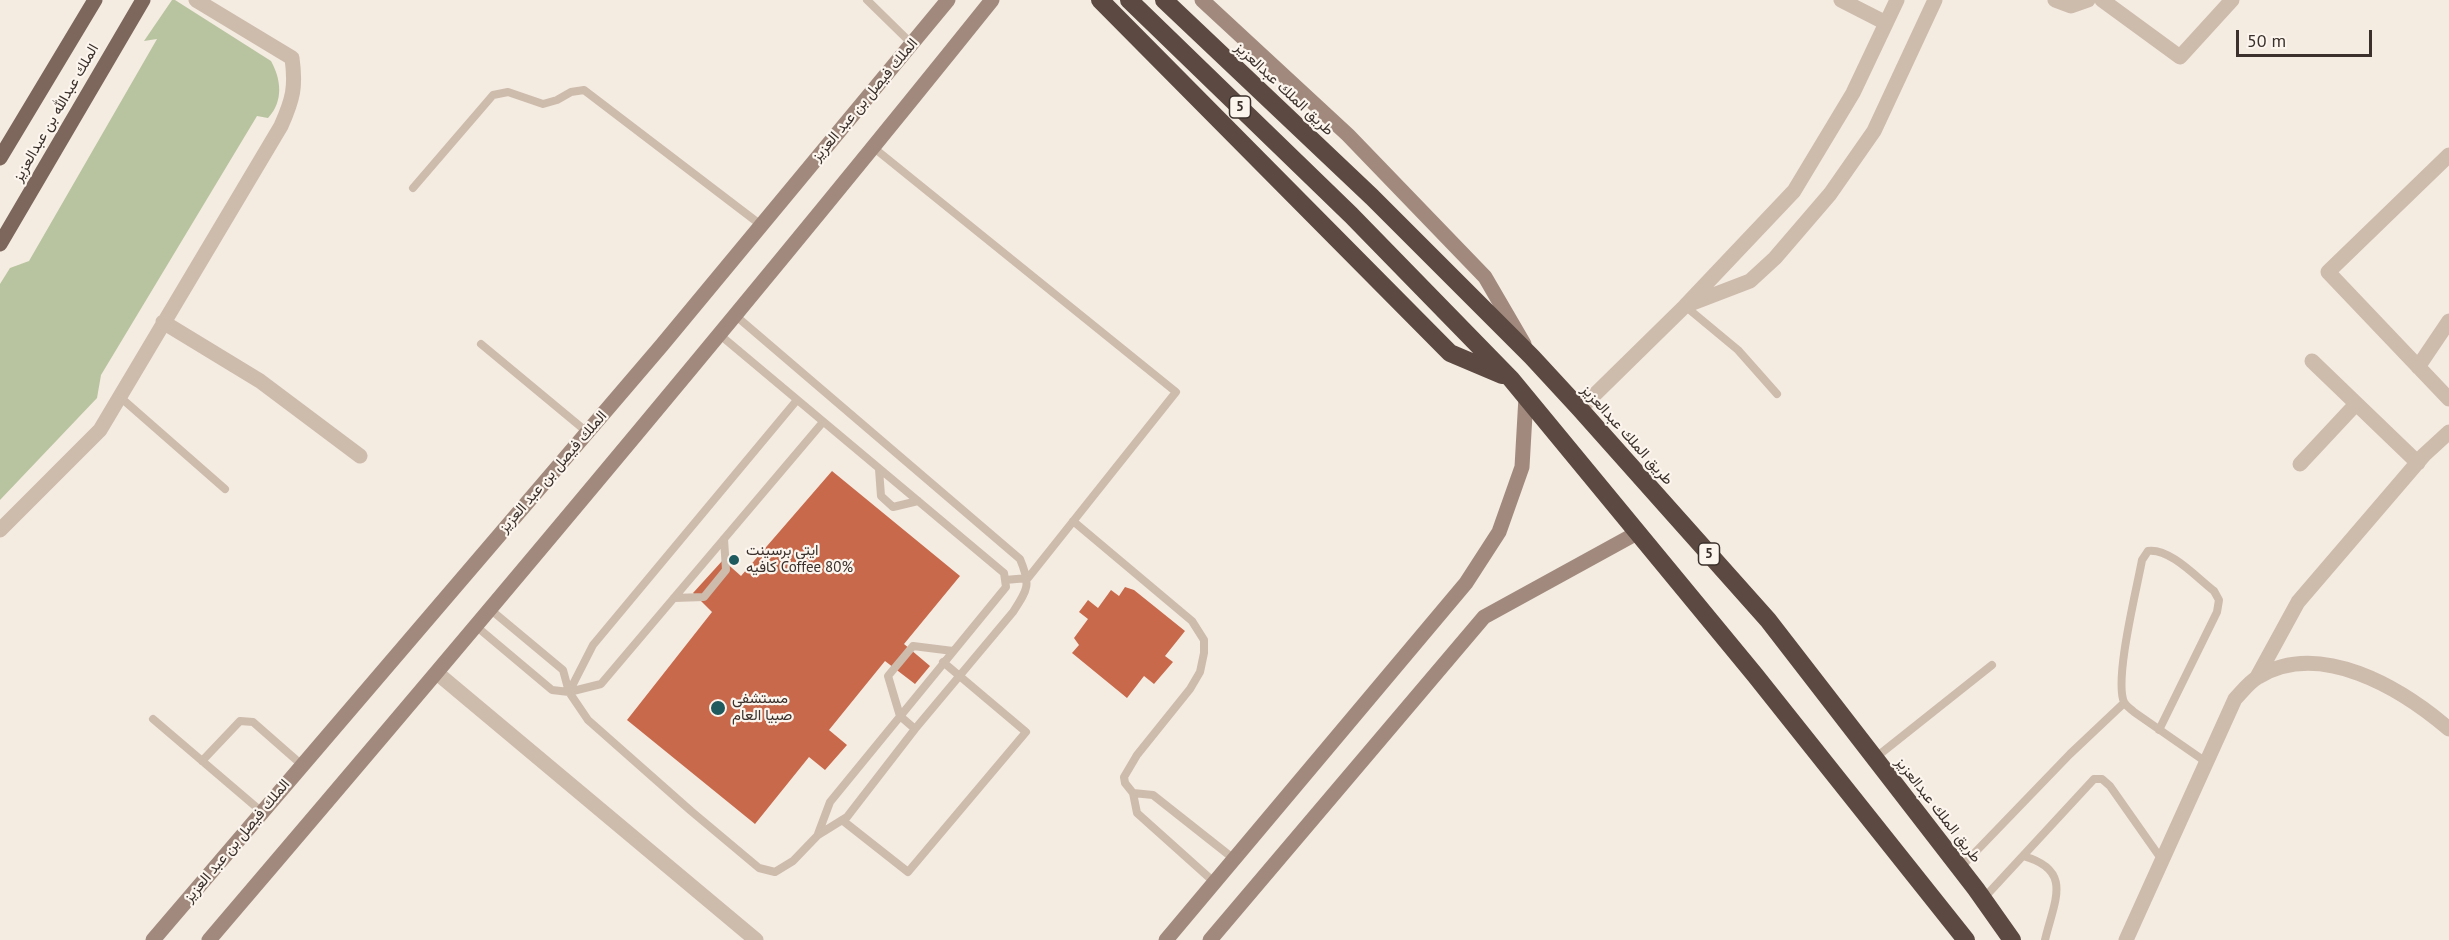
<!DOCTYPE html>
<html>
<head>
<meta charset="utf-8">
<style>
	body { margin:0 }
	#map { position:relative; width:2449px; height:940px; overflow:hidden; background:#f4ebe1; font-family:"PT Sans",sans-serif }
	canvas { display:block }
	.scale { position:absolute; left:2236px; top:30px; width:136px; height:27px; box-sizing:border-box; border:3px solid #3b302b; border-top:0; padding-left:8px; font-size:18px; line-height:21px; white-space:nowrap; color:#3b302b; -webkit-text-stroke:4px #fbf5ee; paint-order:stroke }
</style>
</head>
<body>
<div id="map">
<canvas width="2449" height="940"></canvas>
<div class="scale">50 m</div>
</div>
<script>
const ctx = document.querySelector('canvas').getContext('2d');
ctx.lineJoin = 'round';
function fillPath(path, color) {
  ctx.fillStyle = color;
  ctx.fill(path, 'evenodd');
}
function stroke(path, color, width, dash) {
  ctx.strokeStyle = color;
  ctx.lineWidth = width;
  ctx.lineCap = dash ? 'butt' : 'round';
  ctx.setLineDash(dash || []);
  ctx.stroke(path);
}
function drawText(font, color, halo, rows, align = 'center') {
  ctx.font = font + ' "PT Sans",Vazirmatn,sans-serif';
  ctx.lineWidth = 4.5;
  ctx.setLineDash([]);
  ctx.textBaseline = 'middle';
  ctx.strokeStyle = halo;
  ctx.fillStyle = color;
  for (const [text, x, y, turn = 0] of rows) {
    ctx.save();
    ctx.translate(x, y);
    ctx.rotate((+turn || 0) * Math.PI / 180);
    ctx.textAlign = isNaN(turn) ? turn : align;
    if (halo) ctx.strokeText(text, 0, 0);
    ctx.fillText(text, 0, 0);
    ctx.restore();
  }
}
fillPath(new Path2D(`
	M 172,0 L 175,0 L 271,61 C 281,79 284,101 268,118 L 257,116 L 101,375 L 97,398 L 0,500 L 0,284 L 10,268 L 29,261 L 157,39 L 144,41 Z`), '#b8c4a0');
fillPath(new Path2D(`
	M 832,471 L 960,576 L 904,644 L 930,666 L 915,684 L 885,661 L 829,730 L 847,745 L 825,770 L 809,757 L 755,824 L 627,720 L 712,612 L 693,593 L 723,560 L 741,576 Z
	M 1125,587 L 1134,590 L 1185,631 L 1165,656 L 1173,662 L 1154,684 L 1144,676 L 1127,698 L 1072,653 L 1079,645 L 1074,638 L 1088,619 L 1079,612 L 1088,600 L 1098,608 L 1111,590 L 1119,596 Z`), '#c8694b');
stroke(new Path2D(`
	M 867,0 L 912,44
	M 874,148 L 1176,392 L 1028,578 L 1005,580
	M 413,188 L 493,95 L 508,92 L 543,104 L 557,100 L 571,92 L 584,90 L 761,225
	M 1685,306 L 1738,350 L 1777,394
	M 720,335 L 1004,573 L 1006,587 L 830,802 L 818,834
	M 481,344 L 587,432
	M 120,397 L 225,489
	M 879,469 L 881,496 L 893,507 L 918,501
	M 1073,521 L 1192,621 L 1204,640 L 1204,653 L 1200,672 L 1190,689 L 1137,755 L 1124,777 L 1125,783 L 1133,793 L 1137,813 L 1214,882
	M 674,598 L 704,597 L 726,570 L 724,539
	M 477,627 L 552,690 L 569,692 L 563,670 L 491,610
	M 569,692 L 588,720 L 691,811 L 759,868 L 775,872 L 793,861 L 818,835 L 847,817 L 915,729 L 1013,612 C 1028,589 1031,585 1020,559 L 736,316
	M 569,692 L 601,684 L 823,422
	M 569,692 L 593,645 L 797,400
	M 153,719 L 262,812
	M 915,729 L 900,716 L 888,676 L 913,646 L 953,651
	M 2159,730 L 2217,612 L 2219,600 L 2214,591 C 2197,578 2170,548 2148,551 L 2142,560 C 2137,588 2114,679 2124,702 C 2126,706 2131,709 2134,712 L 2206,762
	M 1875,758 L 1992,665
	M 202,761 L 240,721 L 253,722 L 302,765
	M 1133,793 L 1153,795 L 1234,859
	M 842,820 L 908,872 L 1026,732 L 943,662
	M 2023,856 C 2074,870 2054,901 2045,940
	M 1960,868 L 2070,754 L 2124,703
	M 1983,899 L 2094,779 L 2102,779 L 2110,786 L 2162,860`), '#cdbbac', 8);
stroke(new Path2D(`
	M 1841,0 L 1886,23
	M 2055,0 L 2071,6 L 2088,0
	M 2102,0 L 2180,57 L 2232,0
	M 2449,155 L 2328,272 L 2449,399
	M 1690,304 L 1750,281 L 1775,258 L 1830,194 L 1874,131 L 1935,0
	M 163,322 L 260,381 L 360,456
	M 2312,361 L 2418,463
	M 2418,367 L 2449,321
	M 1580,409 L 1685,306 L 1794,191 L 1853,93 L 1897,0
	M 2300,464 L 2356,404
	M 0,530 L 100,430 L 281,126 C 293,99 296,87 292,58 L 196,0
	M 437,673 L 756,940
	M 2257,677 L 2298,602 L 2424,455 L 2449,432
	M 2126,940 L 2235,699 C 2242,692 2249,682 2258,677 C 2320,639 2401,688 2449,729`), '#cdbbac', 15);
stroke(new Path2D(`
	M 1202,0 L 1348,135 L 1485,277 L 1524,344
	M 153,940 L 662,345 L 948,0
	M 209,940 C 474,630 737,318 992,0
	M 1166,940 L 1466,583 L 1499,532 L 1522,467 L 1526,397
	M 1210,940 L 1484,617 L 1637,533`), '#a18a7d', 15);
stroke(new Path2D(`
	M 0,158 L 95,0
	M 0,244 L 143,0`), '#7d675c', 15);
stroke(new Path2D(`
	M 1100,0 L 1450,353 L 1502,375
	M 1129,0 L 1351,215 L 1511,379 L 1755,675 L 1966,940
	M 1164,0 L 1372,197 L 1532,357 L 1580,409 L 1768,620 L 1976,889 L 2012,940`), '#5c4a42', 18);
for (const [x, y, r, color] of [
	[734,560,6,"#1f5a5e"],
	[718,708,8,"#1f5a5e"]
]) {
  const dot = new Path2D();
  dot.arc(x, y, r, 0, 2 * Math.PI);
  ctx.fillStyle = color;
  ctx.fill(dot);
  stroke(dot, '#fbf5ee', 2);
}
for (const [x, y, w] of [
	[1240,107,21],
	[1709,554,21]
]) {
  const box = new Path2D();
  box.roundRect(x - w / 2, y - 11, w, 22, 4.5);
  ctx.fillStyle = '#fbf5ee';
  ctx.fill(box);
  stroke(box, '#3b302b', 1.5);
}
drawText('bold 14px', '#3b302b', null, [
	["5",1240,107],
	["5",1709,554]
]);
drawText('15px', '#3b302b', '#fbf5ee', [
	["طريق الملك عبدالعزيز",1284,89,43],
	["الملك فيصل بن عبد العزيز",865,100,-50],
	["الملك عبدالله بن عبدالعزيز",56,113,-60],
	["طريق الملك عبدالعزيز",1627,435,48],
	["الملك فيصل بن عبد العزيز",553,472,-49],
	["طريق الملك عبدالعزيز",1938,810,52],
	["الملك فيصل بن عبد العزيز",237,841,-50]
]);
drawText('15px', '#3b302b', '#fbf5ee', [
	["ايتي برسينت",746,551],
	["كافيه Coffee 80%",746,568],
	["مستشفى",732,699],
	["صبيا العام",732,716]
], 'left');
</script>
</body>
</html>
